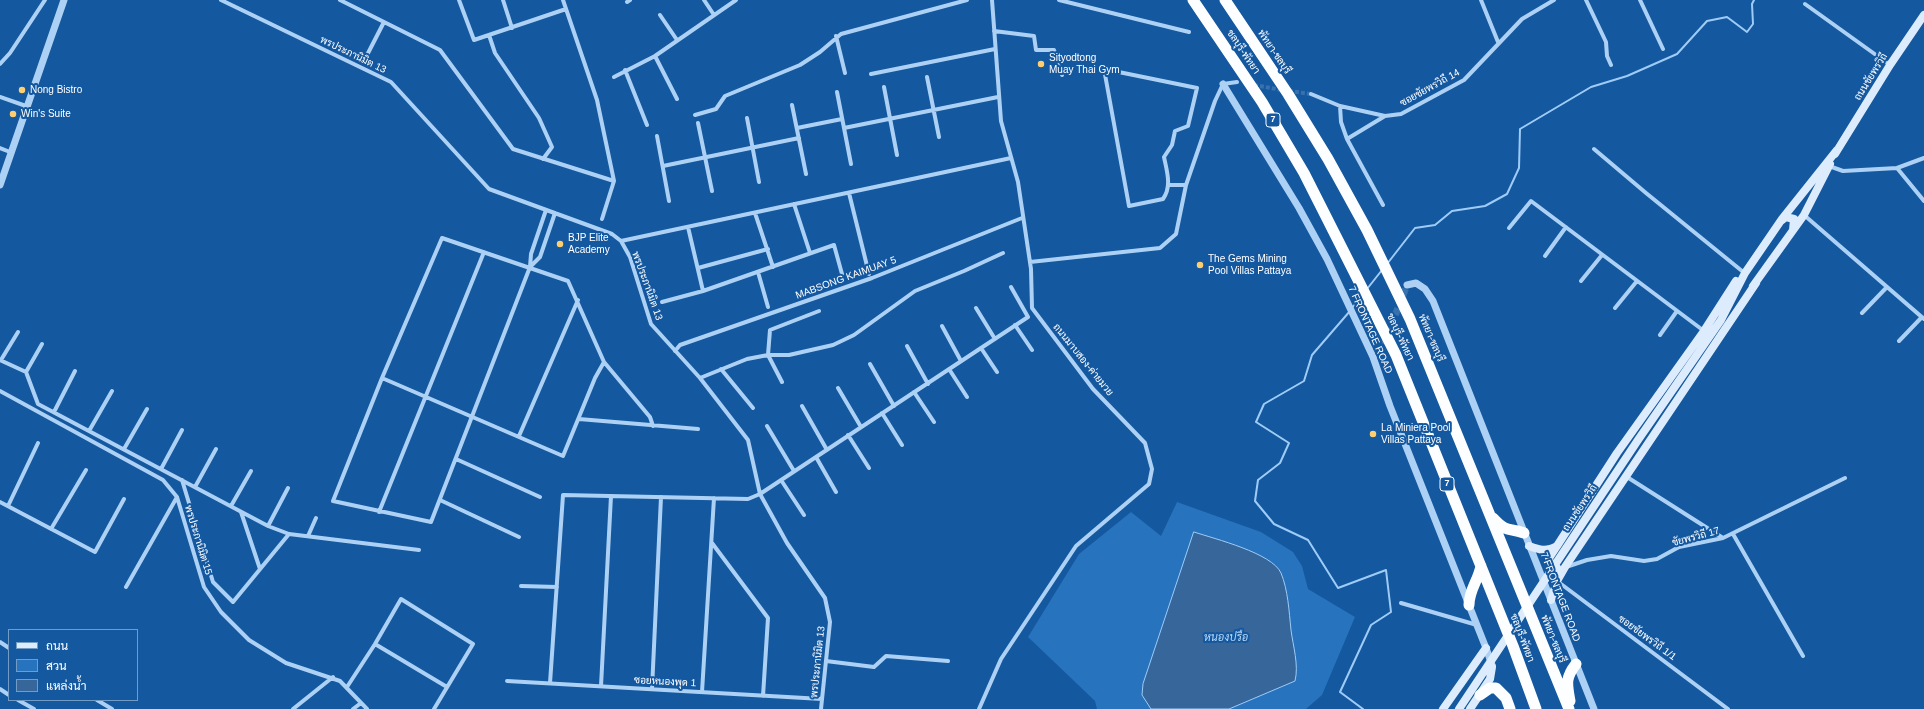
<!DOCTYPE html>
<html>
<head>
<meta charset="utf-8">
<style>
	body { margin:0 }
	#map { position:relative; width:1924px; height:709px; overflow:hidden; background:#1458a0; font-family:Arial,Sarabun,sans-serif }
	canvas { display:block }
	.legend { position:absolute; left:8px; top:629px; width:130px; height:72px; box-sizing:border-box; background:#1458a0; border:1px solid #729bc6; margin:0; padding:5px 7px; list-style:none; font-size:12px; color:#fff }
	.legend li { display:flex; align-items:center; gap:8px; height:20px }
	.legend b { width:20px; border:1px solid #729bc6 }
</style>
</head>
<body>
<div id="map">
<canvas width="1924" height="709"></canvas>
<ul class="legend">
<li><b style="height:5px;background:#dcecfd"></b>ถนน</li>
<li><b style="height:11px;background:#2773bd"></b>สวน</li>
<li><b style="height:11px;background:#36669a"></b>แหล่งน้ำ</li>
</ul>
</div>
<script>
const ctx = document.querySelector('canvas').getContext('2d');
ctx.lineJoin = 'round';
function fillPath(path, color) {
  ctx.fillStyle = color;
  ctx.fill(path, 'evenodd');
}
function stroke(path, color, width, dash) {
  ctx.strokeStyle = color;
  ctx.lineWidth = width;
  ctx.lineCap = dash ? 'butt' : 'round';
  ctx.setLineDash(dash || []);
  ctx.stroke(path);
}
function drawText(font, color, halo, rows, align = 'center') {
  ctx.font = font + ' Arial,Sarabun,sans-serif';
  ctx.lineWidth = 4;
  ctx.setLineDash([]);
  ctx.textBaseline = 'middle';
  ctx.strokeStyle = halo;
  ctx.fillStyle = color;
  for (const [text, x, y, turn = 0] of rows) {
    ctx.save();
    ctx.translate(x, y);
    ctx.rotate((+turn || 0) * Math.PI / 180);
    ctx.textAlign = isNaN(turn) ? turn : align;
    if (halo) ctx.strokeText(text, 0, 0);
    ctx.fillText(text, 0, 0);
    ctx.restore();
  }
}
fillPath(new Path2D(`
	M 1177,502 L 1261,532 L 1293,552 L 1302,566 L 1308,589 L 1355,617 L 1322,695 L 1306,709 L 1097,709 L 1095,701 L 1028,637 L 1079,554 L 1131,512 L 1161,536 Z`), '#2773bd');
const water = new Path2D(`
	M 1194,532 C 1215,539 1272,553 1281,573 C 1288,590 1289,611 1291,630 C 1293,646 1299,665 1295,681 L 1229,709 L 1151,709 L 1142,695 L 1143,684 Z`);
fillPath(water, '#36669a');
stroke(water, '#9fccf7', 1);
stroke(new Path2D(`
	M 1387,264 L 1415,228 L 1435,225 L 1452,211 L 1485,206 L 1507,194 L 1519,168 L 1520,129 L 1591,87 L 1627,76 L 1677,54 L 1707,21 L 1727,17 L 1747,32 L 1753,24 L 1752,4 L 1754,0
	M 1367,289 L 1382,270
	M 1352,308 L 1362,295
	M 1350,311 L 1312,355 L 1304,381 L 1264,404 L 1256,422 L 1289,443 L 1280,463 L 1258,480 L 1255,501 L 1274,524 L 1308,540 L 1338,588 L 1386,570 L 1391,612 L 1371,625 L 1340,692 L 1363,709`), '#9fccf7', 2);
stroke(new Path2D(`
	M 1254,85 L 1282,90
	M 1289,91 L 1311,94`), '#3771ae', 4, [4, 2]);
stroke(new Path2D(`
	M 1380,354 L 1407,285`), '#3771ae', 7, [7, 3.5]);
stroke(new Path2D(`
	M 221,0 L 391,82 L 489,189 L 612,234 L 621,241 L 630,257 L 651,324 L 700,378 L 748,440 L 760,494 L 787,543 L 825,598 L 830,622 L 821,709
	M 340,0 L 440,50 L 513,149 L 614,181
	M 459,0 L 474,40 L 566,9
	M 503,0 L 512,28
	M 563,0 L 597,100 L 614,181 L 602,219
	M 704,0 L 714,15
	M 1059,0 L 1189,32
	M 1481,0 L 1498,42
	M 1586,0 L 1606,42 L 1607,56 L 1611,65
	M 1640,0 L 1663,49
	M 627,2 L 630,0
	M 1805,4 L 1890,65
	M 660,15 L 677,40
	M 994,31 L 1034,36 L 1036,50 L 1054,50 L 1062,75
	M 489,35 L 495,53 L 539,118 L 552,147 L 543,159
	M 836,36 L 845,73
	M 655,56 L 677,99
	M 365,59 L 384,22
	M 0,64 L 10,53 L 45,0
	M 1104,69 L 1197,88 L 1188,126 L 1175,131 L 1172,145 L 1164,157 C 1167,172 1172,186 1163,199 L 1129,206 Z
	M 625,70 L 647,125
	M 871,74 L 995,49
	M 614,77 L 655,56 L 736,0
	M 927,77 L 939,137
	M 884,87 L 897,155
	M 837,92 L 851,164
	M 1311,94 L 1340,106 L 1385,116 L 1401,114 L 1464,80 L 1522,19 L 1554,0
	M 0,97 L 26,106
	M 792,105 L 806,174
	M 1340,106 L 1341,122 L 1347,139 L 1383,205
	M 695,115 L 716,109 L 725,96 L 800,65 L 820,52 L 841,34 L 967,0
	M 747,118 L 759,182
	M 698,123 L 712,191
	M 797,128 L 842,119
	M 844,128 L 998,97
	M 657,136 L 669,201
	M 1347,139 L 1385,116
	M 0,148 L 10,152
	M 1594,149 L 1646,193 L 1742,271
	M 663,166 L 799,138
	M 1829,166 L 1843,171 L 1897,168 L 1924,158
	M 1897,168 L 1924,201
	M 1169,185 L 1186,185
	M 849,193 L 869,274
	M 794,204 L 810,253
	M 546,210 L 531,254 L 530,267 L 431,522 L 333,501 L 382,378 L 442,238 L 568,281 L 604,362 L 650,417 L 653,426
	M 755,213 L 773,267
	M 1804,215 L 1924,319
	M 688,227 L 703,291
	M 1509,228 L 1531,201 L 1704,331
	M 621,241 L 1011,158
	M 1545,256 L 1566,227
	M 1030,262 L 1160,248 L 1176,234 L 1186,185 L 1215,101 L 1223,84 L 1237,82
	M 530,267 L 540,257 L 555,213
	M 698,268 L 768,249
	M 758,272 L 768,307
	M 1581,281 L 1602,255
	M 662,302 L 703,291 L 834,245 L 842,274
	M 976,308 L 995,339
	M 1615,308 L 1637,281
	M 1862,313 L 1887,287
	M 1015,325 L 1032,350
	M 942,326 L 961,361
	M 1660,335 L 1677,311
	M 1899,341 L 1922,317
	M 907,346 L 928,384
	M 981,348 L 997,372
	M 675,351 L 680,345 L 872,278 L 1022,218
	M 0,360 L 26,372 L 38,404 L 268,526 L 289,534 L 419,550
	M 1,360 L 18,332
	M 870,364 L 894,406
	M 721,369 L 753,408
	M 949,369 L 967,397
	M 26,372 L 42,344
	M 382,378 L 563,456 L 595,378 L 604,362
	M 700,378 L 747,359 L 768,355 L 789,355 L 833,345 L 854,335 L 915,291 L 964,271 L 1003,253
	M 782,382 L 768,355 L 770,330 L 819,311
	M 838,388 L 861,427
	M 0,391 L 163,480 L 177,497 L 204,587 L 221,612 L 249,640 L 286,663 L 340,681 L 367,709
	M 914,392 L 934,422
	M 802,406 L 827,450
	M 54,412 L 75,371
	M 882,413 L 902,445
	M 579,419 L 698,429
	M 767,426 L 794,471
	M 89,431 L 112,391
	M 848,435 L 869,468
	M 519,436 L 578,300
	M 124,449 L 147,409
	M 816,457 L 836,492
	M 456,459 L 540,497
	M 161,469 L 182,430
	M 1627,477 L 1723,538
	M 182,480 L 213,582 L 233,602 L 289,534
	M 781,480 L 804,515
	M 195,487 L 216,449
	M 440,500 L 519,537
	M 0,502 L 95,552 L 124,499
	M 8,506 L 38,443
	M 231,506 L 251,471
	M 241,512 L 260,569
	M 379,512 L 484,252
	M 268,526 L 288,488
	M 51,529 L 86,470
	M 1733,534 L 1803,656
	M 308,536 L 316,518
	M 712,543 L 768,618 L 763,696
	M 1566,567 L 1587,560 L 1611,556 L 1644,561 L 1657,559 L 1679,547 L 1723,538 L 1845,478
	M 1557,581 L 1728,709
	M 521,586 L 557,587
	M 126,587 L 177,497
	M 1401,603 L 1477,625
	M 0,642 L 9,648
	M 375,644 L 447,687
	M 826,661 L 874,667 L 886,656 L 948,661
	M 507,681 L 822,699
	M 550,683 L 563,495 L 748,499 L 760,494 L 1028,317 L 1011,287
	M 601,686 L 611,496
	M 347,687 L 375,644 L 401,599 L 473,644 L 434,709
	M 0,689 L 9,695
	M 652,689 L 661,497
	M 702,692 L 714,498
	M 18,700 L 34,709
	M 97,700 L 112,709
	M 293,709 L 333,677
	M 353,709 L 361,703
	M 979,709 L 1001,659 L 1076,546 L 1149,484 L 1152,469 L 1145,443 L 1093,389 L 1032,308 L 1031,269 L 1018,182 L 1001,121 L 992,0`), '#add1f4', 4);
stroke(new Path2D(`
	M 1223,84 L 1299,208 L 1327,259 L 1373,357 L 1390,406 L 1486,648 L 1492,665
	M 0,185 L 64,0
	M 1407,285 L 1416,283 L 1425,289 L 1433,301 L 1594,709`), '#add1f4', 7);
stroke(new Path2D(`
	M 1835,154 L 1890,65 L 1924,15
	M 1781,221 L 1786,217 L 1794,219 L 1793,230
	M 1753,286 L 1804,215 L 1830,164
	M 1529,546 C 1540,550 1546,552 1557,546 L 1617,453 L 1704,331 L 1736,281
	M 1557,546 L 1549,558 L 1550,565 L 1557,568
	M 1551,600 L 1557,581 L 1565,567 L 1756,283
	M 1443,709 L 1486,648
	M 1459,709 L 1638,440 L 1721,320 L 1745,273 L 1782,219 L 1837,150
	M 1470,709 L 1490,679 L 1492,667`), '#dcecfd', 8);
stroke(new Path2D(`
	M 1193,0 L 1262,102 L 1304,173 L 1396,355 L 1513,646 L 1536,709
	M 1225,0 L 1288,94 L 1328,159 L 1367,230 L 1410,319 L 1569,709
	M 1493,518 C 1508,534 1508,527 1524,533
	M 1469,605 C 1469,590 1478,581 1481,566
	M 1480,695 L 1490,688 L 1496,688 L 1506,698 L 1510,709
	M 1570,701 C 1567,684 1565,678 1576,664`), '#fcfeff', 11);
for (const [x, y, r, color] of [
	[1041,64,4,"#ffce6f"],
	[22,90,4,"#ffce6f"],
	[13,114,4,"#ffce6f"],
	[560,244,4,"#ffce6f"],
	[1200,265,4,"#ffce6f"],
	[1373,434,4,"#ffce6f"]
]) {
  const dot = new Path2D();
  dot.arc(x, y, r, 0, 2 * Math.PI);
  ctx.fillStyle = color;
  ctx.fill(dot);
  stroke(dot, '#1458a0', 1.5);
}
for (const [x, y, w] of [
	[1273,120,14],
	[1447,484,14]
]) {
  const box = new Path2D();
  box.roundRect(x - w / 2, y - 7, w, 14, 3);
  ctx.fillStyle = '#1458a0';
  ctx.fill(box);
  stroke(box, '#fff', 1);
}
drawText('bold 9px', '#fff', null, [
	["7",1273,120],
	["7",1447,484]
]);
drawText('10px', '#fff', '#1458a0', [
	["ชลบุรี-พัทยา",1243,52,56],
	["พัทยา-ชลบุรี",1274,52,56],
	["พรประภานิมิต 13",353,55,26],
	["ถนนชัยพรวิถี",1871,77,-58],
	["ซอยชัยพรวิถี 14",1430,88,-29],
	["MABSONG KAIMUAY 5",846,278,-20],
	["พรประภานิมิต 13",647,286,70],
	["7 FRONTAGE ROAD",1370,330,66],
	["ชลบุรี-พัทยา",1400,337,65],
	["พัทยา-ชลบุรี",1431,338,67],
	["ถนนมาบสอง-ค่ายมวย",1083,360,51],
	["ถนนชัยพรวิถี",1580,508,-56],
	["ชัยพรวิถี 17",1696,537,-15],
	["พรประภานิมิต 15",198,540,73],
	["7 FRONTAGE ROAD",1560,597,69],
	["ชลบุรี-พัทยา",1522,638,69],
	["ซอยชัยพรวิถี 1/1",1647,638,36],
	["พัทยา-ชลบุรี",1553,639,68],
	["พรประภานิมิต 13",818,662,-84],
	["ซอยหนองพุด 1",665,682,3]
]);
drawText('10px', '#fff', '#1458a0', [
	["Sityodtong",1049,58],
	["Muay Thai Gym",1049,70],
	["Nong Bistro",30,90],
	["Win's Suite",21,114],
	["BJP Elite",568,238],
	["Academy",568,250],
	["The Gems Mining",1208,259],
	["Pool Villas Pattaya",1208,271],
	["La Miniera Pool",1381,428],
	["Villas Pattaya",1381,440]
], 'left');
drawText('italic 11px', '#b9dafa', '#1458a0', [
	["หนองปรือ",1226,638]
]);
</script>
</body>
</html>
